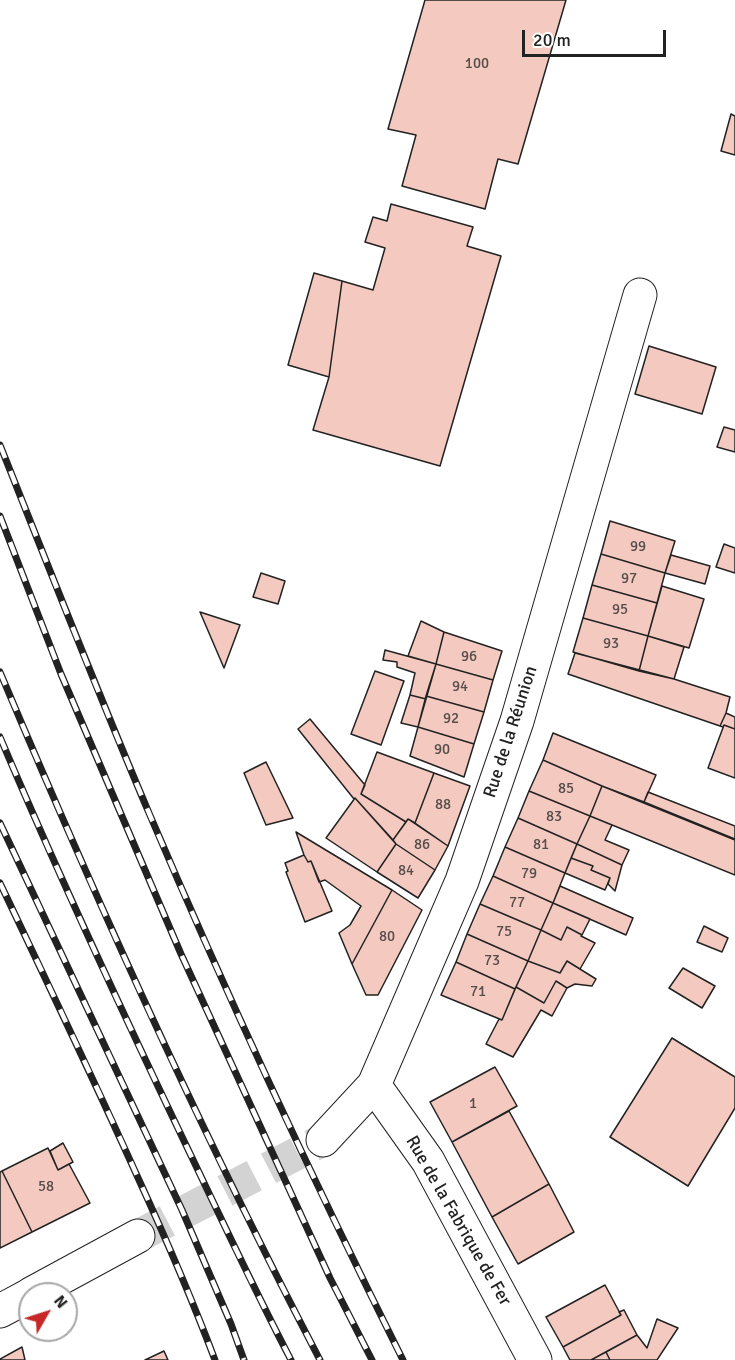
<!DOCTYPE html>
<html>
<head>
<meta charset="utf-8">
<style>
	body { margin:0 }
	#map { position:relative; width:735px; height:1360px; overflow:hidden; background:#fff; font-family:Signika,sans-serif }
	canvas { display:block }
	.north { position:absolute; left:18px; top:1282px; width:60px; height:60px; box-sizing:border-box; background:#fff; border:2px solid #a7a7a7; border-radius:50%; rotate:51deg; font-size:16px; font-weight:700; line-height:24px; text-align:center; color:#222 }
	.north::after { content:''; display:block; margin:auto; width:21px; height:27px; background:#c62828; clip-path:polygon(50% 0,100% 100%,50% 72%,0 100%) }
	.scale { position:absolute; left:522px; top:30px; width:144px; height:27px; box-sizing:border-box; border:3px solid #222; border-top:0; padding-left:8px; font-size:18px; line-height:21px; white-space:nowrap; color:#222; -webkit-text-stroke:4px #fff; paint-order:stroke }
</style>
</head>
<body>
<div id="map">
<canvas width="735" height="1360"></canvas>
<div class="north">N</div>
<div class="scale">20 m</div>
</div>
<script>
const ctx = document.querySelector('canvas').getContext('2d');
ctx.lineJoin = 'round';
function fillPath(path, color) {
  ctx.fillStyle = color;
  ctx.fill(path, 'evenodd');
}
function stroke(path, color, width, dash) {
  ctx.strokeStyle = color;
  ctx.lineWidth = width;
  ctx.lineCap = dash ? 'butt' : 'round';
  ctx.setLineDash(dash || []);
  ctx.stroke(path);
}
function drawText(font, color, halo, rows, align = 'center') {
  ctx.font = font + ' Signika,sans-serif';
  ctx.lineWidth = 4.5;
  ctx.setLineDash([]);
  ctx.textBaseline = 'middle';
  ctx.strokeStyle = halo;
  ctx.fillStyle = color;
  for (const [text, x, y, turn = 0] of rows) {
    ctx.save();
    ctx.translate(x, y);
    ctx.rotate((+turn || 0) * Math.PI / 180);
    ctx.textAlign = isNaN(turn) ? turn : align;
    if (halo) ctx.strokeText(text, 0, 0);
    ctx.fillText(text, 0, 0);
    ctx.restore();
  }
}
const building = new Path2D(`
	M 425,0 L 566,0 L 518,164 L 498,159 L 485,209 L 402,186 L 416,135 L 388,129 Z
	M 731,114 L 735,116 L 735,155 L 721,151 Z
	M 391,204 L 473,227 L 467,246 L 501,256 L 440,466 L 313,430 L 329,377 L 342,281 L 373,290 L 385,248 L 365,242 L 373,217 L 387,221 Z
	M 314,273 L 342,281 L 329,377 L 288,365 Z
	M 649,346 L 716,367 L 702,414 L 635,394 Z
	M 724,427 L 735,430 L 735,452 L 717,447 Z
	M 610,521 L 675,541 L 665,573 L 601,554 Z
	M 724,544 L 735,548 L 735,573 L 716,567 Z
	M 601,554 L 665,573 L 657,603 L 592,585 Z
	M 671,555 L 710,566 L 705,584 L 665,573 Z
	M 261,573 L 285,581 L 278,604 L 253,597 Z
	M 592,585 L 657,603 L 648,636 L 583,618 Z
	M 662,586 L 704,599 L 689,648 L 648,636 Z
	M 200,612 L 240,625 L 224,668 Z
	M 583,618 L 648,636 L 639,671 L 573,652 Z
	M 421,621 L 444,632 L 436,664 L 408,656 Z
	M 444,632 L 502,651 L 493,680 L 436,664 Z
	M 648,636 L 684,647 L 674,679 L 639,671 Z
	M 385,650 L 436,664 L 426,699 L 410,695 L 415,673 L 397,667 L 397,662 L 383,660 Z
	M 575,653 L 674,679 L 730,697 L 726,713 L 720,726 L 568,674 Z
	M 436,664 L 493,680 L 484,712 L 426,696 Z
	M 375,671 L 404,681 L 381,745 L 351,734 Z
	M 410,695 L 426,699 L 418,727 L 401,723 Z
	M 426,696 L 484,712 L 474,744 L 418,727 Z
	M 726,713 L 735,717 L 735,729 L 724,725 L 723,727 L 720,726 Z
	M 310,719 L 365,785 L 361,794 L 406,822 L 393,840 L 355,798 L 354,799 L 298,729 Z
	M 724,725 L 735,729 L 735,778 L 708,768 Z
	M 418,727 L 474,744 L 464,777 L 410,756 Z
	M 553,733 L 656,775 L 644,802 L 602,786 L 543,760 Z
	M 377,752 L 434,773 L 415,823 L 408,819 L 406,822 L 361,794 Z
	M 543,760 L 602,786 L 590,816 L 529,791 Z
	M 266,762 L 293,818 L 266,825 L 244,773 Z
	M 434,773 L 470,786 L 448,846 L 415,823 Z
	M 602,786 L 735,840 L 735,875 L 590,816 Z
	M 529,791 L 590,816 L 577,844 L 518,818 Z
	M 648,792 L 735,826 L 735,839 L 644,802 Z
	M 355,798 L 396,844 L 377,872 L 326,838 Z
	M 590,816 L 612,825 L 605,840 L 629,850 L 622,865 L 577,844 Z
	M 518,818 L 577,844 L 565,873 L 505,847 Z
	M 408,819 L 448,846 L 435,870 L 396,844 L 393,840 Z
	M 296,832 L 392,890 L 352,964 L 339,933 L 350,925 L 361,906 L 325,880 L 319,882 L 311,861 L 308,862 L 304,855 Z
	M 396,844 L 435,870 L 418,898 L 377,872 Z
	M 577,844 L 622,865 L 615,891 L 608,884 L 610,878 L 591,870 L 593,866 L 571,858 Z
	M 505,847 L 565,873 L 553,903 L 493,876 Z
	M 304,855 L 308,862 L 311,861 L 332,911 L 305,922 L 286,872 L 288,871 L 285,863 Z
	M 571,858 L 593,866 L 591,870 L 610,878 L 605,890 L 565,873 Z
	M 493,876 L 553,903 L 541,930 L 480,904 Z
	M 560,886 L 633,918 L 626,935 L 553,903 Z
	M 392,890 L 422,910 L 378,995 L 366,995 L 352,964 Z
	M 553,903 L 590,919 L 582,935 L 567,927 L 561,940 L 541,930 Z
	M 480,904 L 541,930 L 528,961 L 467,934 Z
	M 704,926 L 728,938 L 722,952 L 697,942 Z
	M 567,927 L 582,935 L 581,936 L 595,943 L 580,969 L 567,961 L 560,973 L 528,961 L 541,930 L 561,940 Z
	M 467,934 L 528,961 L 515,989 L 456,962 Z
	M 528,961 L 560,973 L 567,961 L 596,979 L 592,986 L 575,984 L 567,988 L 556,981 L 544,1003 L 516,987 Z
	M 456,962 L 515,989 L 502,1020 L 441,995 Z
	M 683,968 L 715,986 L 702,1008 L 669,988 Z
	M 556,981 L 567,988 L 552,1016 L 541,1010 L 513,1057 L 486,1044 L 499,1019 L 502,1020 L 516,987 L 544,1003 Z
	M 672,1038 L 735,1077 L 735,1108 L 688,1186 L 610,1137 Z
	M 495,1067 L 517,1106 L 452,1142 L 430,1102 Z
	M 509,1111 L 549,1184 L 492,1217 L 452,1142 Z
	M 63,1143 L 73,1162 L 58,1170 L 50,1151 Z
	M 48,1148 L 58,1170 L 69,1164 L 90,1203 L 32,1232 L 2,1171 Z
	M 2,1171 L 32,1232 L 0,1248 L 0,1172 Z
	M 549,1184 L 574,1232 L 518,1264 L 492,1217 Z
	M 605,1285 L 621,1315 L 563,1347 L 546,1317 Z
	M 624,1310 L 637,1335 L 591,1360 L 570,1360 L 563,1347 L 621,1315 L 619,1312 Z
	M 657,1319 L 678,1328 L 657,1360 L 610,1360 L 606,1352 L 637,1335 L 647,1348 Z
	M 22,1347 L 25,1360 L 0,1360 L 0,1359 Z
	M 164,1351 L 168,1360 L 145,1360 Z
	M 606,1352 L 610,1360 L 591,1360 Z`);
fillPath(building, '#f3c9c0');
stroke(building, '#222', 1.5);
stroke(new Path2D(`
	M 138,1236 L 323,1140`), '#d3d3d3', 33, [33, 16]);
const street = new Path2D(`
	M 374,1085 L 428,1161 L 535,1360
	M 323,1140 L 374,1085 L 462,881 L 517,721 L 640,295
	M 31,1294 L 138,1236
	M 0,1311 L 30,1295`);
stroke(street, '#222', 35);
stroke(street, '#fff', 33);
const rail = new Path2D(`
	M 0,445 C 49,568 97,691 149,813 C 228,998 313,1180 403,1360
	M 0,516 L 61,674 L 181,954 L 330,1278 L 372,1360
	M 0,672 C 98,905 203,1136 320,1360
	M 0,737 C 58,874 121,1009 185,1143 C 220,1216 254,1289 291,1360
	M 0,823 L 182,1210 L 231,1324 L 244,1360
	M 0,883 C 47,982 94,1080 139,1180 C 166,1239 192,1299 215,1360`);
stroke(rail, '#222', 7);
stroke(rail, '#fff', 4.5, [14]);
drawText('15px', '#564c4a', null, [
	["100",477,64],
	["99",638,547],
	["97",629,579],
	["95",620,610],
	["93",611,644],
	["96",469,657],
	["94",460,687],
	["92",451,719],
	["90",442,750],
	["85",566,789],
	["88",443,805],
	["83",554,817],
	["86",422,845],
	["81",541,845],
	["84",406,871],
	["79",529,874],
	["77",517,903],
	["75",504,932],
	["80",387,937],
	["73",492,961],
	["71",478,992],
	["1",473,1104],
	["58",46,1187]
]);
drawText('18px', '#222', '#fff', [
	["Rue de la Réunion",511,732,-72],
	["Rue de la Fabrique de Fer",458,1221,60]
]);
</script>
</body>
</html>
